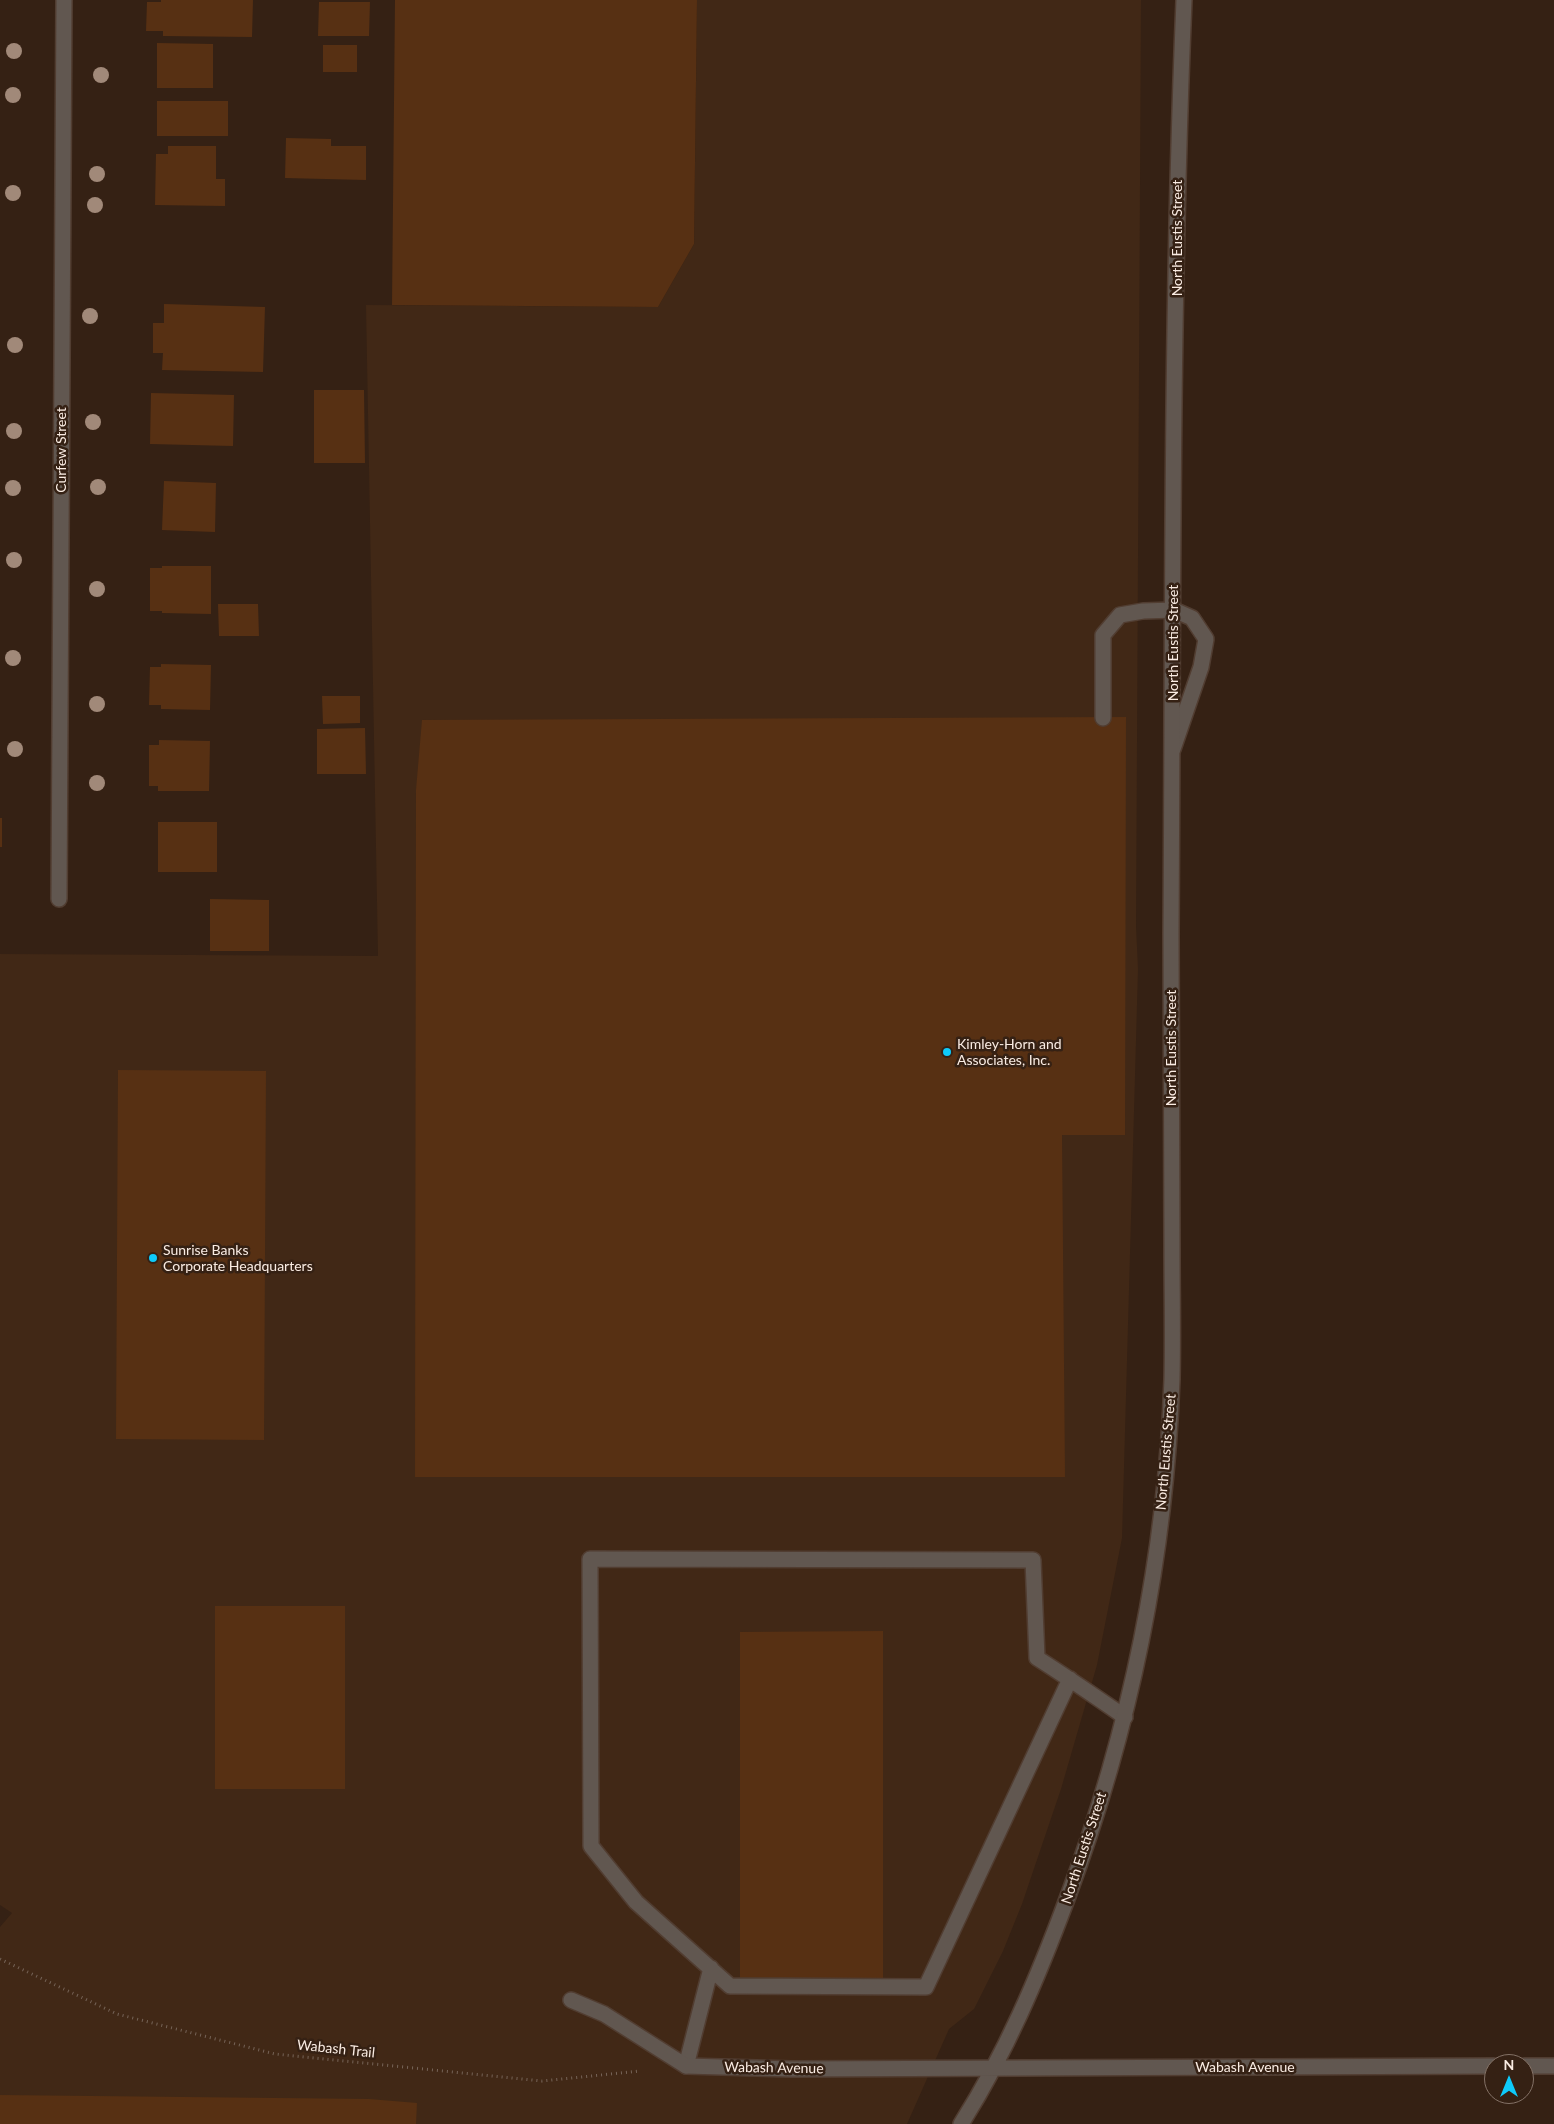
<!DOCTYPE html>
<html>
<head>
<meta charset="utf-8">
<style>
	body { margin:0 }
	#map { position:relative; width:1554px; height:2124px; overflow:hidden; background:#352114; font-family:Lato,sans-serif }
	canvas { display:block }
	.north { position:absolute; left:1484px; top:2054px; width:50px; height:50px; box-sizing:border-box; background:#352114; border:1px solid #847267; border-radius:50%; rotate:0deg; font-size:14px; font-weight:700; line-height:20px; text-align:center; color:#faece3 }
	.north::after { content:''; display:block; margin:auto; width:18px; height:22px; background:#0ecafa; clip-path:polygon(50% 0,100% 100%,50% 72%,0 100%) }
</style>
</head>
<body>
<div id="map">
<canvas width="1554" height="2124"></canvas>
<div class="north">N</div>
</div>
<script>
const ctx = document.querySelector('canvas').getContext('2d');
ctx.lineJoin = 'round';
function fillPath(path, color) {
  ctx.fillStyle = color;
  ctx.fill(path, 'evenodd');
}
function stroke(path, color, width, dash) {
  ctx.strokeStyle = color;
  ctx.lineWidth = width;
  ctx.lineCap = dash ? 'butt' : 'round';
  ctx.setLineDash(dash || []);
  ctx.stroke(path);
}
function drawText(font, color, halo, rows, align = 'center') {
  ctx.font = font + ' Lato,sans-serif';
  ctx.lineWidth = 5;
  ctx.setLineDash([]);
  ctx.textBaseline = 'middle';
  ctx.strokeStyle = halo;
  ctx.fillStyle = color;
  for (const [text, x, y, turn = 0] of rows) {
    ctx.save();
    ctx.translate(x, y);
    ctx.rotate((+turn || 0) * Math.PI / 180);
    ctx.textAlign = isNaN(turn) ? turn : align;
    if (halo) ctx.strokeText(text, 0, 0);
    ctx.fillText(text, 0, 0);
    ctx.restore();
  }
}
fillPath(new Path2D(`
	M 697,0 L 1141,0 L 1136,926 L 1138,969 L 1122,1538 L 1097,1665 L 1061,1789 L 1022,1904 L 1003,1951 L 974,2009 L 949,2029 L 907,2124 L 0,2124 L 0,1927 L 12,1913 L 0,1905 L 0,954 L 378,956 L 366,305 L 658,307 L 694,244 Z`), '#412816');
fillPath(new Path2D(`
	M 161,0 L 253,0 L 252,37 L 163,36 L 163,31 L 146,31 L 147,2 L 161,2 Z
	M 395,0 L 697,0 L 694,244 L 658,307 L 392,305 Z
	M 319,2 L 370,2 L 369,36 L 318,36 Z
	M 157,43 L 213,44 L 213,88 L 157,88 Z
	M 323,45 L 357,45 L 357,72 L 323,72 Z
	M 157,101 L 228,101 L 228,136 L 157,136 Z
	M 286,138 L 331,139 L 331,146 L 366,146 L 366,180 L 285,178 Z
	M 168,146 L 216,146 L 216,179 L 225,179 L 225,206 L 155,205 L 156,154 L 168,154 Z
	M 164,304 L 265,307 L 263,372 L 162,370 L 163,353 L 153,353 L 153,323 L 164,323 Z
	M 314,390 L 364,390 L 365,463 L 314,463 Z
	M 151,393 L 234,395 L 233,446 L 150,444 Z
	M 164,481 L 216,483 L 215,532 L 162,530 Z
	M 162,566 L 211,566 L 211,614 L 162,613 L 162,611 L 150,611 L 150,568 L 162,568 Z
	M 218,604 L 258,604 L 259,636 L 219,636 Z
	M 161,664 L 211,665 L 210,710 L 161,709 L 161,705 L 149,705 L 150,667 L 161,667 Z
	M 322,696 L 360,696 L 360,723 L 323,724 Z
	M 1126,717 L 1125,1135 L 1062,1135 L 1065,1477 L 415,1477 L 416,790 L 422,720 Z
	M 365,728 L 366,774 L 317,774 L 317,729 Z
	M 159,740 L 210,741 L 209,791 L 158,791 L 158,786 L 149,786 L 149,745 L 159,745 Z
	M 0,818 L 2,818 L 2,847 L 0,847 Z
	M 158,822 L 217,822 L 217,872 L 158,872 Z
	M 210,899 L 269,900 L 269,951 L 210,951 Z
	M 118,1070 L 266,1071 L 264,1440 L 116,1439 Z
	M 215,1606 L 345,1606 L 345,1789 L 215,1789 Z
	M 883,1631 L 883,1978 L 740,1978 L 740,1632 Z
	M 0,2095 L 369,2099 L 417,2103 L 416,2124 L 0,2124 Z`), '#573013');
const service = new Path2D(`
	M 1103,718 L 1103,635 L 1120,615 L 1143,611 L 1174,610 L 1192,618 L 1206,639 L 1201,667 L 1173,749
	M 1070,1679 L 926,1987 L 730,1986 L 636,1902 L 591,1846 L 590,1559 L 1033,1560 L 1037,1658 C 1067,1677 1096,1697 1125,1717
	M 686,2066 L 711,1968`);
const minor = new Path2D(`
	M 59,899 L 64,0
	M 571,2000 L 604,2014 L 686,2066 L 792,2069 L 1494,2066
	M 1524,2066 L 1554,2066
	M 961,2124 C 1006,2053 1038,1977 1067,1899 C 1129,1733 1166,1556 1172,1379 C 1173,1336 1172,1292 1172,1249 C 1171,1144 1171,1039 1171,934 C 1173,623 1171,311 1184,0`);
stroke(service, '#513d31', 18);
stroke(minor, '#513d31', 18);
stroke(new Path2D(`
	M 0,1959 L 117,2014 L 275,2054 L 542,2081 L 640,2071`), '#766458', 3, [1, 4]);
stroke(service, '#615750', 15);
stroke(minor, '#615750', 15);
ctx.fillStyle = '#a18979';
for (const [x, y] of [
	[14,51],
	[101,75],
	[13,95],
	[97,174],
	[13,193],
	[95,205],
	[90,316],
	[15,345],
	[93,422],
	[14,431],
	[98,487],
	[13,488],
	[14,560],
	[97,589],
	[13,658],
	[97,704],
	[15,749],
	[97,783]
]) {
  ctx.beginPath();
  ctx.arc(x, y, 8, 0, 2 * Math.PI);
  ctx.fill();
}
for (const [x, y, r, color] of [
	[947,1052,5,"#0ecafa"],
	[153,1258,5,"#0ecafa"]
]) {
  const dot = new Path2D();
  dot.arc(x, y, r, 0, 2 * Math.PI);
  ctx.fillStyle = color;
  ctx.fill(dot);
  stroke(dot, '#352114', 2);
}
drawText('14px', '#faece3', '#352114', [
	["North Eustis Street",1177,238,-90],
	["Curfew Street",61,450,-90],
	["North Eustis Street",1173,643,-90],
	["North Eustis Street",1171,1048,-90],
	["North Eustis Street",1166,1452,-85],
	["North Eustis Street",1084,1848,-72],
	["Wabash Trail",336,2049,6],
	["Wabash Avenue",1245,2067],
	["Wabash Avenue",774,2068,1]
]);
drawText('14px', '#faece3', '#352114', [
	["Kimley-Horn and",957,1044],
	["Associates, Inc.",957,1060],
	["Sunrise Banks",163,1250],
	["Corporate Headquarters",163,1266]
], 'left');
</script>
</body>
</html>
